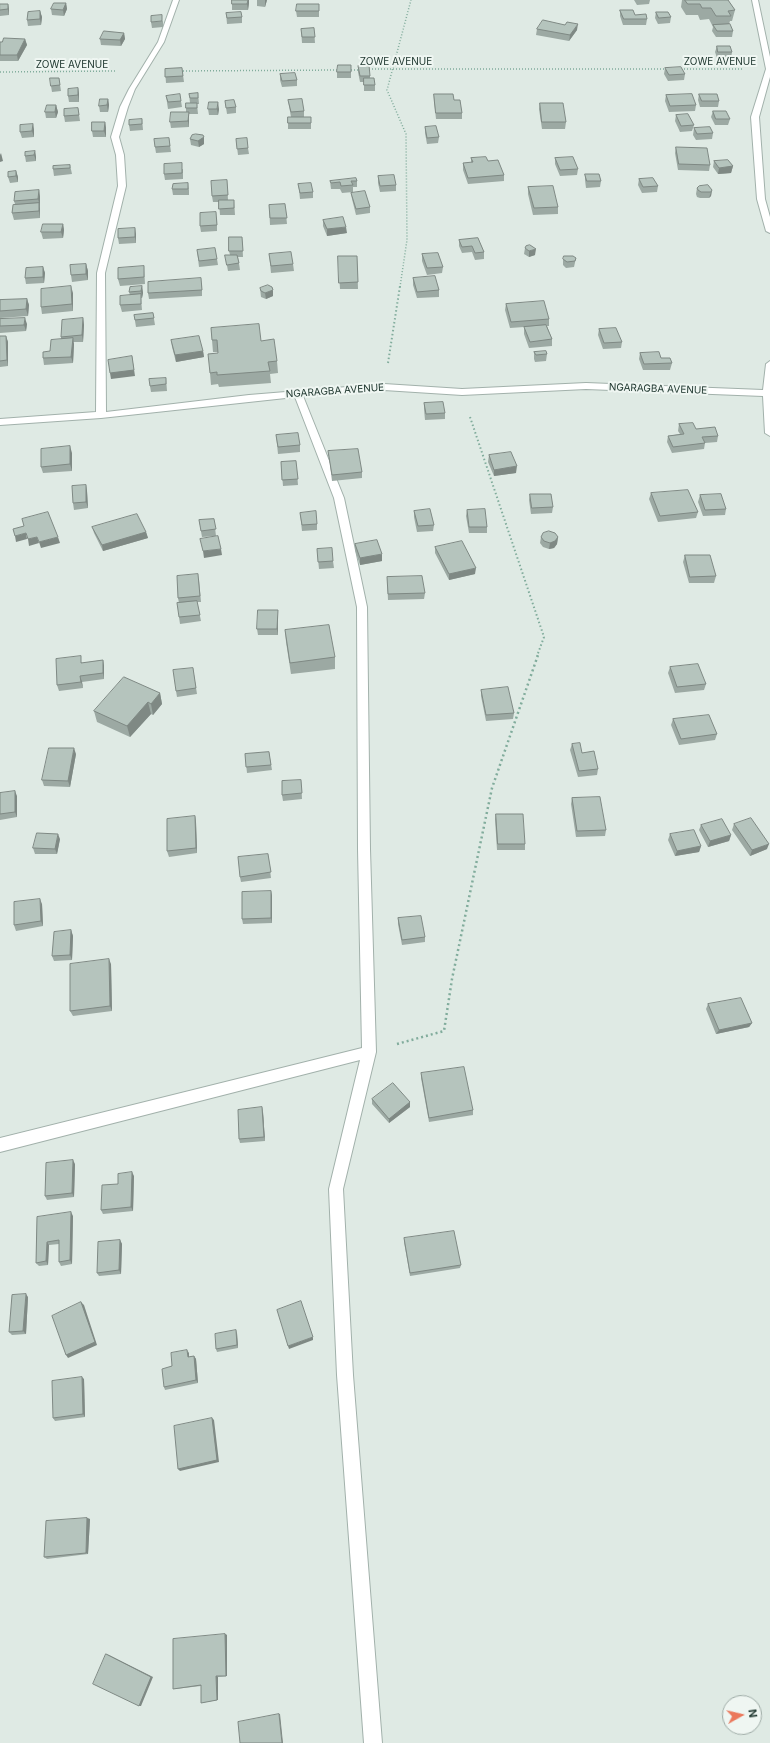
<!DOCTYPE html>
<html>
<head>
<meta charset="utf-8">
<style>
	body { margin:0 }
	#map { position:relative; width:770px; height:1743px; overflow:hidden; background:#dfeae4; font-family:Inter,sans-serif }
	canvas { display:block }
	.north { position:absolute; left:722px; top:1695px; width:40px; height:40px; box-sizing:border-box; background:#eff6f2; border:1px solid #9daaa5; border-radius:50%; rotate:82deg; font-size:11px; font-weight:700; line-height:16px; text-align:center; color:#213931 }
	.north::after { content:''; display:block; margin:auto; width:14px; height:18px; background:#eb785c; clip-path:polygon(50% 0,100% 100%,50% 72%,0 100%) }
</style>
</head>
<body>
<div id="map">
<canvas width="770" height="1743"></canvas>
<div class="north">N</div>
</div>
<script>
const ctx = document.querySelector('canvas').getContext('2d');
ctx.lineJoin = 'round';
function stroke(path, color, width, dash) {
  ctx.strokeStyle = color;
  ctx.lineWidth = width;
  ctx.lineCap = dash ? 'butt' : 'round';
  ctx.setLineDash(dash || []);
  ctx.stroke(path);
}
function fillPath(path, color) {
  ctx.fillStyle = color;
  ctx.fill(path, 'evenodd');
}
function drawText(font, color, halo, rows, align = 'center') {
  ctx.font = font + ' Inter,sans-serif';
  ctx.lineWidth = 4;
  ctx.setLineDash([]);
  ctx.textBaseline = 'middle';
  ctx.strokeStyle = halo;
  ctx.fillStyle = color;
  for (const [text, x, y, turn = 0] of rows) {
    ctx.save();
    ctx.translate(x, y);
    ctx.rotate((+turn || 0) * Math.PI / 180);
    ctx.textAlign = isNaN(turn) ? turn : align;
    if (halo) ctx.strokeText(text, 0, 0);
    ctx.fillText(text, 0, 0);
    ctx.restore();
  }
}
const minor = new Path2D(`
	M 173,0 L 179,0 L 164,42 L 135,89 L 128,107 L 119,137 L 124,155 L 126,186 L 105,273 L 106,412 L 249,395 L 384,384 L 462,389 L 586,383 L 763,390 L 766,364 L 770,361 L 770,436 L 765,433 L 763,396 L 586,389 L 462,395 L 384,390 L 303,396 L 344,498 L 367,607 L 370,849 L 376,1052 L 343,1189 L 353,1375 L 382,1743 L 364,1743 L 337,1375 L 329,1189 L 360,1060 L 0,1152 L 0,1138 L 362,1048 L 358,849 L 357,607 L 334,498 L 295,397 L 101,418 L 0,425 L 0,419 L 96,412 L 97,273 L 118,186 L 116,155 L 111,137 L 120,107 L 129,89 L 158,42 Z
	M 752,0 L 758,0 L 770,57 L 770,77 L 759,117 L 765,199 L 770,217 L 770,233 L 766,231 L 757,199 L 751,117 L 766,69 Z`);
stroke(minor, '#a2b1ab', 2);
stroke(new Path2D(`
	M 366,69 L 667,69
	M 678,69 L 743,69
	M 348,70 L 361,70
	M 180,71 L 339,70
	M 0,72 L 115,71
	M 400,287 L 407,240 L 406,134 L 387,90 L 411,0`), '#81ac9c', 1.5, [1, 2]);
stroke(new Path2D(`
	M 388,363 L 400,286
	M 470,417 L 544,637 L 537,656`), '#81ac9c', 2, [1.5, 2.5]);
stroke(new Path2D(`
	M 397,1044 L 444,1031 L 452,979 L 492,788 L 538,655`), '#81ac9c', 2.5, [2, 3]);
fillPath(minor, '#fff');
fillPath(new Path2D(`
	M 232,0 L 249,0 L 249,3 L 248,10 L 232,10 Z
	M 257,0 L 267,0 L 265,7 L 257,6 Z
	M 634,0 L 650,0 L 649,4 L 637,5 Z
	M 682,0 L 728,0 L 735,10 L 732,21 L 730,21 L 729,24 L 733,31 L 732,37 L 716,37 L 712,31 L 713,27 L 709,19 L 700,20 L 698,15 L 686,15 L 681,7 Z
	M 66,3 L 67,9 L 64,16 L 52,15 L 51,9 Z
	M 0,4 L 8,4 L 9,10 L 9,15 L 0,16 Z
	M 319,4 L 319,17 L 297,17 L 296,11 Z
	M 620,10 L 647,19 L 646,25 L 623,25 L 620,16 Z
	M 40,11 L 42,17 L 41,25 L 28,26 L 27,20 Z
	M 656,12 L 671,17 L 670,23 L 658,24 L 655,18 Z
	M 226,13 L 242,17 L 242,23 L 227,24 Z
	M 163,21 L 163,27 L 152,28 L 151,22 Z
	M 314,28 L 315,43 L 302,43 L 301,29 Z
	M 537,29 L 577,30 L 569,41 L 536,35 Z
	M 124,33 L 125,39 L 121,46 L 101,45 L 100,39 Z
	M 25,39 L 27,45 L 18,61 L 0,61 L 0,42 Z
	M 717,46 L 732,52 L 731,58 L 717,58 L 715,52 Z
	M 351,65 L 351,78 L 337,78 L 337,72 Z
	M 358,66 L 370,76 L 370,78 L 375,85 L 375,91 L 364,91 L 364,82 L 360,82 L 358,72 Z
	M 182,68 L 184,82 L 166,83 L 165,69 Z
	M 665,68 L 685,74 L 684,80 L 668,81 L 664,74 Z
	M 280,74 L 297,80 L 297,86 L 282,87 L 280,80 Z
	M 59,78 L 61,91 L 52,92 L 51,86 Z
	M 78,88 L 79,94 L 79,102 L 69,102 L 68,96 Z
	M 198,93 L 199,104 L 197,104 L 198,114 L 189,114 L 189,127 L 171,128 L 170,122 L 186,112 L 186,108 L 190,103 L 189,94 Z
	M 434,94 L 454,100 L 462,113 L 462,119 L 436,119 L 434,100 Z
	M 699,94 L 719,101 L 718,107 L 700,107 L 698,100 Z
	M 666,95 L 696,105 L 695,111 L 669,112 L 665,101 Z
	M 166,96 L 181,101 L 182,107 L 168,109 Z
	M 108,99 L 109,105 L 108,112 L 100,112 L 99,106 Z
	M 288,100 L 304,111 L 304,117 L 311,117 L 311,129 L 288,129 L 288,117 L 291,117 L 289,106 Z
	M 225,101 L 236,107 L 236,113 L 227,114 Z
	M 540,103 L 566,122 L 565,129 L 542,129 L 539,109 Z
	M 56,105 L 58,112 L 56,118 L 46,118 L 45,112 Z
	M 78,108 L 80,121 L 65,122 L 64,116 Z
	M 208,109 L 219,109 L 218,115 L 209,115 Z
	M 713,111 L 730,119 L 728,125 L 715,125 L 711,117 Z
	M 676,115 L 694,125 L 692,131 L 680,132 L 675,121 Z
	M 142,119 L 143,130 L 130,131 L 129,125 Z
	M 105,122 L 106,128 L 106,137 L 93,137 L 92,131 Z
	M 33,124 L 34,130 L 34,137 L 22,138 L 20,132 Z
	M 425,127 L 439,137 L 438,143 L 427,144 L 425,133 Z
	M 694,128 L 713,133 L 712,139 L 696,140 L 693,135 Z
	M 204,137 L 204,144 L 199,147 L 191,145 L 190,139 Z
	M 169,138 L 171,152 L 156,153 L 155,147 Z
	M 236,139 L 248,148 L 249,154 L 238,155 Z
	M 676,147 L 710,165 L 709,171 L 678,170 L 675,153 Z
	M 35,151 L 36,157 L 36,161 L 26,162 L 25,156 Z
	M 471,158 L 504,175 L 504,181 L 468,184 L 463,170 L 463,163 L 471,163 Z
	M 555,158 L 578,169 L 577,175 L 560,176 L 555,164 Z
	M 714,161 L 733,166 L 731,173 L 718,174 L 713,167 Z
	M 70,165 L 72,174 L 54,176 L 53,169 Z
	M 183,169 L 183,179 L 165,180 L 164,174 Z
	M 16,171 L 18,177 L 18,182 L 10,183 L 8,177 Z
	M 585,174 L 601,181 L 600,187 L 586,188 L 585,180 Z
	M 378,176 L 396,185 L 396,191 L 380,192 L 378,183 Z
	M 639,179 L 658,186 L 657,192 L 642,193 L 638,185 Z
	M 227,180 L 228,200 L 234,200 L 235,215 L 220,215 L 219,202 L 213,202 L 212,196 Z
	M 330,181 L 357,181 L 357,187 L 353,187 L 353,192 L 342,193 L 340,189 L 331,189 Z
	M 188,183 L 189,190 L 189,195 L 173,195 L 172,189 Z
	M 298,184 L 313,192 L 313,198 L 300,199 L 299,190 Z
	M 528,187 L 558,207 L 558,214 L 533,215 L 528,194 Z
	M 697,188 L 712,190 L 711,196 L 709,198 L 700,198 L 697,197 L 696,194 Z
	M 39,190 L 40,197 L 40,218 L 14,220 L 12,213 L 15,204 L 14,201 Z
	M 351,193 L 370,207 L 370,213 L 356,215 L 352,199 Z
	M 285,204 L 287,224 L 270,225 L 269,205 Z
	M 217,218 L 217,231 L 201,232 L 200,226 Z
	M 323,220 L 347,233 L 327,236 L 323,226 Z
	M 63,224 L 64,230 L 63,238 L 43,239 L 41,232 Z
	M 136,234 L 136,243 L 119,244 L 118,238 Z
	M 242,237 L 243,257 L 238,257 L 240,270 L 228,271 L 225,255 L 230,255 L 229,251 Z
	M 478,238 L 484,252 L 484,259 L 475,260 L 472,252 L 462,253 L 459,246 L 459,240 Z
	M 525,248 L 535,255 L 529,257 L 524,254 Z
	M 197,250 L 217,259 L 218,265 L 199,267 Z
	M 269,254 L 293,264 L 294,271 L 271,273 Z
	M 422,254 L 443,267 L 442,273 L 427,275 L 422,261 Z
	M 338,256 L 357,256 L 358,289 L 340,289 Z
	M 576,258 L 574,267 L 566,268 L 563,265 L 563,259 Z
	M 86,264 L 88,271 L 88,280 L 72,282 L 71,275 Z
	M 144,266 L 145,284 L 120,286 L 118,279 Z
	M 43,267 L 45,273 L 44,283 L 26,284 L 25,278 Z
	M 413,278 L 439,290 L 439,297 L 417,298 L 413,285 Z
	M 202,285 L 202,296 L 149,299 L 148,293 Z
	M 142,286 L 143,293 L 142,298 L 141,298 L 142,310 L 122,312 L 120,305 L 130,295 L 129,292 Z
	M 260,288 L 273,296 L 266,299 L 261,297 Z
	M 73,293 L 73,311 L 42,314 L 41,307 Z
	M 27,299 L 29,305 L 28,316 L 0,318 L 0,300 Z
	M 506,304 L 549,319 L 549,326 L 547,326 L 552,339 L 552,346 L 529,348 L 524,334 L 524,327 L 510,328 L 505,310 Z
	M 153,313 L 155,325 L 136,327 L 134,315 Z
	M 83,318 L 84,325 L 83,342 L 73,342 L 74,344 L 73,363 L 44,365 L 43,358 L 61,339 L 61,337 Z
	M 0,319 L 27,324 L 26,331 L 0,333 Z
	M 211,328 L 261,341 L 277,361 L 278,373 L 270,374 L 271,383 L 219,387 L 218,384 L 211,385 L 210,373 L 218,353 L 218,352 L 213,352 Z
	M 599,329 L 622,342 L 621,348 L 603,349 L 598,335 Z
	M 0,336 L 6,336 L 8,342 L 8,366 L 0,367 Z
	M 171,340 L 203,351 L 204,357 L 176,362 L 172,347 Z
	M 534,352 L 547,354 L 546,361 L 535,362 L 534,359 Z
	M 640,353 L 661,358 L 672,363 L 670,370 L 643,370 L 639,359 Z
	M 166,378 L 167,391 L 151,392 L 150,386 Z
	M 424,403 L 445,413 L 445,419 L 425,420 L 424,409 Z
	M 679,424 L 718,436 L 717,442 L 705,443 L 704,449 L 672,453 L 667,442 L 668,436 L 680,434 L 678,431 Z
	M 276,435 L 300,445 L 300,452 L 278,454 Z
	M 328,451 L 362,472 L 362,478 L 332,481 L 329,457 Z
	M 72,453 L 72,471 L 43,473 L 41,467 Z
	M 489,455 L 516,473 L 494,476 L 488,462 Z
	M 296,461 L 298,485 L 283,486 L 281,462 Z
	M 86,485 L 87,491 L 88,508 L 74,510 L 73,503 Z
	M 651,493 L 698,512 L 696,518 L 658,522 L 649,499 Z
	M 530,494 L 553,507 L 552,513 L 531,514 L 529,500 Z
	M 700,495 L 726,509 L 725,515 L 703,516 L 698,502 Z
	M 467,510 L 487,527 L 487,533 L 469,533 L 466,516 Z
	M 414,511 L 434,525 L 433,531 L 417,532 L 414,517 Z
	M 300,513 L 317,524 L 317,530 L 302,531 Z
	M 214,519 L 216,536 L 202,537 L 199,520 Z
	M 92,527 L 146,532 L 148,538 L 103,551 L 94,533 Z
	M 541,537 L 558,537 L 557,544 L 554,548 L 549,549 L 543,547 L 540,543 Z
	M 355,544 L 382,561 L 360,565 L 355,550 Z
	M 435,547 L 475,574 L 449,580 L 435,553 Z
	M 317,549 L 333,561 L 334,568 L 319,569 Z
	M 685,555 L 716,576 L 714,583 L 689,583 L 683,562 Z
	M 387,577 L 425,593 L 424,599 L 388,600 Z
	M 199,580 L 201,602 L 197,602 L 201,621 L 180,624 L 179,617 L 179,603 L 178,598 Z
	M 278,616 L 278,635 L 258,635 L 257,629 Z
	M 285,630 L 335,657 L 335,669 L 291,674 L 286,642 Z
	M 103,660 L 104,666 L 104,679 L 82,682 L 83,688 L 59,691 L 57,685 L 82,662 L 82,663 Z
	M 670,667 L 706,684 L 704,690 L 675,693 L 668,673 Z
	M 193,668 L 197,694 L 177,697 L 176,691 Z
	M 481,690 L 514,713 L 513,719 L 486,721 L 481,696 Z
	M 160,693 L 162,704 L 153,715 L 151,714 L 130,737 L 97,722 L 94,711 Z
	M 673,719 L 717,734 L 715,740 L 679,745 L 671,725 Z
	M 572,744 L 582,753 L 598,769 L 597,775 L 578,777 L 570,750 Z
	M 269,752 L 272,770 L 247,773 L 245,754 Z
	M 76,754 L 70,787 L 44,786 L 42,780 Z
	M 301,780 L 302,799 L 283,801 L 282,795 Z
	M 0,793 L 17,796 L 17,817 L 0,820 Z
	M 572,798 L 606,830 L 605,836 L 576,837 L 571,804 Z
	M 496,814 L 525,844 L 525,850 L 497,850 L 495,819 Z
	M 195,816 L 196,822 L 197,853 L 169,857 L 167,851 Z
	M 734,824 L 767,849 L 750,856 L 732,830 Z
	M 701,825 L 731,835 L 729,841 L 708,847 L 699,830 Z
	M 670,834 L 701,846 L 699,852 L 675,856 L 668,840 Z
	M 60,839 L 57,854 L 35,854 L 33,848 Z
	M 268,854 L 271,878 L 241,882 L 240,877 Z
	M 271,891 L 272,896 L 272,923 L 243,924 L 242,919 Z
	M 42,904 L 43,926 L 16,931 L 14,925 Z
	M 398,918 L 425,937 L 425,942 L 402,945 L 398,924 Z
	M 71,930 L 73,936 L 72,960 L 54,961 L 52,956 Z
	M 111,964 L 112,1011 L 73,1016 L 70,1011 Z
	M 708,1004 L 752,1023 L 749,1027 L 716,1034 L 706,1009 Z
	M 421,1073 L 473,1110 L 473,1115 L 429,1122 L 421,1078 Z
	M 372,1099 L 410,1102 L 410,1107 L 389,1123 L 372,1104 Z
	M 262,1107 L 263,1112 L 265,1141 L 240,1143 L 239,1139 Z
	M 75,1164 L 74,1197 L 47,1200 L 45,1196 Z
	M 134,1176 L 133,1211 L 103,1214 L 101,1210 Z
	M 73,1216 L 72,1264 L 61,1266 L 59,1262 L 59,1244 L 49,1245 L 48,1265 L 39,1266 L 36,1263 L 37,1217 Z
	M 404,1238 L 461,1265 L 460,1268 L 410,1276 L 404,1242 Z
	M 120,1240 L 122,1244 L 121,1274 L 99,1276 L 97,1273 Z
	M 28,1297 L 26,1334 L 12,1335 L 9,1332 Z
	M 237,1333 L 238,1348 L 217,1352 L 216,1349 Z
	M 189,1353 L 189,1357 L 194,1356 L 196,1359 L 198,1383 L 165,1390 L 164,1387 L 172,1366 Z
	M 84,1379 L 85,1417 L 55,1421 L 53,1418 Z
	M 87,1518 L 90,1519 L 88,1554 L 47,1559 L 44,1557 Z
	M 225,1634 L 227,1635 L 227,1676 L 218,1677 L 218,1700 L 201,1703 L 201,1686 L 175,1689 L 173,1689 Z`), '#9ca9a3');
fillPath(new Path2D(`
	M 248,0 L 249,0 L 249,3 L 248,10 L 247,4 Z
	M 265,0 L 267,0 L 265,7 Z
	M 66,3 L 67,9 L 64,16 L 63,10 Z
	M 8,4 L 9,10 L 9,15 L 8,9 Z
	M 40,11 L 42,17 L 41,25 L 40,19 Z
	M 578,24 L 577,30 L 569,41 L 570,35 Z
	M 124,33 L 125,39 L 121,46 L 120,40 Z
	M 25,39 L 27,45 L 18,61 L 17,55 Z
	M 78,88 L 79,94 L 79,102 L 78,95 Z
	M 108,99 L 109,105 L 108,112 L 107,105 Z
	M 218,102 L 219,109 L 218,115 L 217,109 Z
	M 56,105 L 58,112 L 56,118 L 55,112 Z
	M 189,112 L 189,127 L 188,121 Z
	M 105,122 L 106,128 L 106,137 L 104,131 Z
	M 33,124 L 34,130 L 34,137 L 32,131 Z
	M 204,137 L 204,144 L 199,147 L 198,141 Z
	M 35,151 L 36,157 L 36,161 L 34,155 Z
	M 1,153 L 3,161 L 0,162 L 0,155 Z
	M 733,166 L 731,173 L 718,174 L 719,168 Z
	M 16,171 L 18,177 L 18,182 L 16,176 Z
	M 39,190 L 40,197 L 40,206 L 38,199 Z
	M 712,190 L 711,196 L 709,198 L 711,192 Z
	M 39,203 L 40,209 L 40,218 L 39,211 Z
	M 63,224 L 64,230 L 63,238 L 61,232 Z
	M 346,227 L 347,233 L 327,236 L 327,229 Z
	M 135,228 L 136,234 L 136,243 L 135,237 Z
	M 536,249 L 535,255 L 529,257 L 529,251 Z
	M 86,264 L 88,271 L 88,280 L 86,274 Z
	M 43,267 L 45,273 L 44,283 L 43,277 Z
	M 71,286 L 73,293 L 73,311 L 72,304 Z
	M 142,286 L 143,293 L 142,298 L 141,291 Z
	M 273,290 L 273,296 L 266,299 L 265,293 Z
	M 27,299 L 29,305 L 28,316 L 26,309 Z
	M 25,318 L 27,324 L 26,331 L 24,325 Z
	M 83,318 L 84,325 L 83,342 L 82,335 Z
	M 6,336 L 8,342 L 8,366 L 7,360 Z
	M 73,338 L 74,344 L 73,363 L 71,357 Z
	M 203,351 L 204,357 L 176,362 L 175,355 Z
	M 132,356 L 135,376 L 111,379 L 110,373 Z
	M 70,446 L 72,453 L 72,471 L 70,464 Z
	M 517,466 L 516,473 L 494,476 L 494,470 Z
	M 86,485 L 87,491 L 88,508 L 86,502 Z
	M 146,532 L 148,538 L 103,551 L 102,545 Z
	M 26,533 L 27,539 L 16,542 L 15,536 Z
	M 37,537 L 39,543 L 29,546 L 28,539 Z
	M 58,537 L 60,543 L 41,548 L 39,542 Z
	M 558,537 L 557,544 L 554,548 L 549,549 L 550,543 Z
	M 221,549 L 222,555 L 204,558 L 203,551 Z
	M 382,554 L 382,561 L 360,565 L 360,558 Z
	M 476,568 L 475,574 L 449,580 L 449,574 Z
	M 278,610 L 278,635 L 277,629 Z
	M 103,660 L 104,666 L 104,679 L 103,673 Z
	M 80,676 L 82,682 L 83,688 L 81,682 Z
	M 160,693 L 162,704 L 153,715 L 151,704 Z
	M 148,702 L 151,714 L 130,737 L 127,726 Z
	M 74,748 L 76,754 L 70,787 L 68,781 Z
	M 15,791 L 17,796 L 17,817 L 15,812 Z
	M 195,816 L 196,822 L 197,853 L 196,848 Z
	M 58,834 L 60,839 L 57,854 L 55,849 Z
	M 731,835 L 729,841 L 708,847 L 710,841 Z
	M 769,844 L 767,849 L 750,856 L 752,850 Z
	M 701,846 L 699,852 L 675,856 L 677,851 Z
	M 271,891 L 272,896 L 272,923 L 271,918 Z
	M 40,899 L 42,904 L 43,926 L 41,921 Z
	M 71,930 L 73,936 L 72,960 L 70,955 Z
	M 109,959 L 111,964 L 112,1011 L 110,1006 Z
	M 752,1023 L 749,1027 L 716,1034 L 719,1030 Z
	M 410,1102 L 410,1107 L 389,1123 L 389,1119 Z
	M 262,1107 L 263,1112 L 265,1141 L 264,1137 Z
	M 73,1160 L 75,1164 L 74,1197 L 72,1193 Z
	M 132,1172 L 134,1176 L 133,1211 L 131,1207 Z
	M 71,1212 L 73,1216 L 72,1264 L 70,1260 Z
	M 120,1240 L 122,1244 L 121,1274 L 119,1270 Z
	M 47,1242 L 49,1245 L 48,1265 L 46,1261 Z
	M 26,1294 L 28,1297 L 26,1334 L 23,1331 Z
	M 81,1302 L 84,1305 L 97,1345 L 68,1358 L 66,1355 Z
	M 236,1330 L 237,1333 L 238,1348 L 237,1345 Z
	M 313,1337 L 313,1340 L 289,1349 L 288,1346 Z
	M 187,1350 L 189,1353 L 189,1360 L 188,1357 Z
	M 194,1356 L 196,1359 L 198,1383 L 196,1380 Z
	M 82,1377 L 84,1379 L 85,1417 L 83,1414 Z
	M 212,1418 L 214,1420 L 219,1462 L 180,1471 L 178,1469 Z
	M 87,1518 L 90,1519 L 88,1554 L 86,1553 Z
	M 225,1634 L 227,1635 L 227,1676 L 226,1676 Z
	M 106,1654 L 109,1655 L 153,1677 L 141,1706 L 139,1706 Z
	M 216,1676 L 218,1677 L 218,1700 L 217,1700 Z
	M 279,1714 L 280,1714 L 283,1743 L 282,1743 Z`), '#7f8984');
const building = new Path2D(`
	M 232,0 L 248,0 L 247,4 L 232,4 Z
	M 685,0 L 728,0 L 735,10 L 728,11 L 731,16 L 716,16 L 711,8 L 702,8 L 700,4 L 688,4 Z
	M 54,3 L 66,3 L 63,10 L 51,9 Z
	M 0,4 L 8,4 L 8,9 L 0,10 Z
	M 297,4 L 319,4 L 319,11 L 296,11 Z
	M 620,10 L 633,10 L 635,15 L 646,14 L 647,19 L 624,19 Z
	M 40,11 L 40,19 L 27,20 L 28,12 Z
	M 241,12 L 242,17 L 227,18 L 226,13 Z
	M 656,12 L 668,12 L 671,17 L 659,18 Z
	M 162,15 L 162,21 L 151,22 L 151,16 Z
	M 543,20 L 565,25 L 567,22 L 578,24 L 570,35 L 537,29 Z
	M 730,24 L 733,31 L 717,31 L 713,25 Z
	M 314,28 L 315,37 L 302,37 L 301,29 Z
	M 104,31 L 124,33 L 120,40 L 100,39 Z
	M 4,38 L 25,39 L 17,55 L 0,55 L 0,42 L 2,42 Z
	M 717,46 L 730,46 L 732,52 L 718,52 Z
	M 338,65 L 351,65 L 351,72 L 337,72 Z
	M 369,65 L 370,76 L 360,76 L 358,66 Z
	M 681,67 L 685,74 L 669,75 L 665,68 Z
	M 182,68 L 183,76 L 165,77 L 165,69 Z
	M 295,73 L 297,80 L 282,81 L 280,74 Z
	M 50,78 L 59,78 L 60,85 L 51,86 Z
	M 364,78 L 374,78 L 375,85 L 364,85 Z
	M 78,88 L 78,95 L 68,96 L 68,89 Z
	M 198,93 L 198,98 L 190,98 L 189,94 Z
	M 180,94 L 181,101 L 168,102 L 166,96 Z
	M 434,94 L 453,94 L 454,100 L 460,100 L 462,113 L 436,113 Z
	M 692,94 L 696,105 L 670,106 L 666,95 Z
	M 699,94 L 717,94 L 719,101 L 702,101 Z
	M 100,99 L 108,99 L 107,105 L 99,106 Z
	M 302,99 L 304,111 L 291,112 L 288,100 Z
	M 234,100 L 236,107 L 226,108 L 225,101 Z
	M 209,102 L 218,102 L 217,109 L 208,109 Z
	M 186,103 L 197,103 L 197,108 L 186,108 Z
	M 540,103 L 563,103 L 566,122 L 542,122 Z
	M 47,105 L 56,105 L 55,112 L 45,112 Z
	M 78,108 L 79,115 L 64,116 L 64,109 Z
	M 713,111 L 726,111 L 730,119 L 716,119 Z
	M 171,112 L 189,112 L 188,121 L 170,122 Z
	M 688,114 L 694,125 L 681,126 L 676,115 Z
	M 288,117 L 311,117 L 311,123 L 288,123 Z
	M 142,119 L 142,124 L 129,125 L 129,120 Z
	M 92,122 L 105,122 L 104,131 L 92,131 Z
	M 33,124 L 32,131 L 20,132 L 20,125 Z
	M 436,126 L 439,137 L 427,138 L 425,127 Z
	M 710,127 L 713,133 L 697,134 L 694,128 Z
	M 196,134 L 203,135 L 204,137 L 198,141 L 190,139 L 192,135 Z
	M 169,138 L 170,146 L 155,147 L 154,139 Z
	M 247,138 L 248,148 L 237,149 L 236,139 Z
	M 676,147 L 707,148 L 710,165 L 679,164 Z
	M 35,151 L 34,155 L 25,156 L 25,152 Z
	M 486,157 L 488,161 L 498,160 L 504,175 L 468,178 L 463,163 L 473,162 L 471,158 Z
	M 573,157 L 578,169 L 560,170 L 555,158 Z
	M 728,160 L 733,166 L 719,168 L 714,161 Z
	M 182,163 L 182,173 L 164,174 L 164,164 Z
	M 70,165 L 70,168 L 53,169 L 53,166 Z
	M 16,171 L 16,176 L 8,177 L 8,172 Z
	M 585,174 L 599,174 L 601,181 L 587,181 Z
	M 394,175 L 396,185 L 380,186 L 378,176 Z
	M 356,178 L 357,181 L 351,181 L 353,185 L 341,186 L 340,182 L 331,183 L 330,181 Z
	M 653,178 L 658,186 L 643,187 L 639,179 Z
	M 227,180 L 228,195 L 212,196 L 211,181 Z
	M 188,183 L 188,189 L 172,189 L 173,184 Z
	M 311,183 L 313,192 L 300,193 L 298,184 Z
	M 708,185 L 712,190 L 711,192 L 701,192 L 698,190 L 697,188 L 699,186 Z
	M 553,186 L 558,207 L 534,208 L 528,187 Z
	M 39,190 L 38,199 L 14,201 L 15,192 Z
	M 365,191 L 370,207 L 356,209 L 351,193 Z
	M 219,200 L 234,200 L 234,208 L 219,209 Z
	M 39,203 L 39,211 L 12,213 L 13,205 Z
	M 285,204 L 287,218 L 270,218 L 269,205 Z
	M 216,212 L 217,225 L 200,226 L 200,213 Z
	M 343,217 L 346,227 L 327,229 L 323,220 Z
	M 43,224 L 63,224 L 61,232 L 41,232 Z
	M 135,228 L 135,237 L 118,238 L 118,229 Z
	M 229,237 L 242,237 L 243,251 L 229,251 Z
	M 478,238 L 484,252 L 475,253 L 472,246 L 462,247 L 459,240 Z
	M 530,245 L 536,249 L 529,251 L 525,248 L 526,246 Z
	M 215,248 L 217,259 L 199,261 L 197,250 Z
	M 291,252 L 293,264 L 271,266 L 269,254 Z
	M 438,253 L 443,267 L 427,268 L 422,254 Z
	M 225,255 L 237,255 L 239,263 L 227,265 Z
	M 338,256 L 357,256 L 358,282 L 339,283 Z
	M 564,256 L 573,256 L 576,258 L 575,261 L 567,262 L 563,259 Z
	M 86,264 L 86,274 L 71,275 L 70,265 Z
	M 144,266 L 144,277 L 118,279 L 118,268 Z
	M 43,267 L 43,277 L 25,278 L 26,268 Z
	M 435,276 L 439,290 L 417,292 L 413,278 Z
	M 201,278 L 202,290 L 148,293 L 148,282 Z
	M 268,285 L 272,287 L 273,290 L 265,293 L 261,291 L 260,288 Z
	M 71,286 L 72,304 L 41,307 L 41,289 Z
	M 142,286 L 141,291 L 129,292 L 130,287 Z
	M 141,294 L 141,304 L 120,305 L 120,296 Z
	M 27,299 L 26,309 L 0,311 L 0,300 Z
	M 544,301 L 549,319 L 511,322 L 506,304 Z
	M 153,313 L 154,318 L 135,320 L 134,315 Z
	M 25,318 L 24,325 L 0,326 L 0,319 Z
	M 83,318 L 82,335 L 61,337 L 62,320 Z
	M 259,324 L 261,341 L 274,339 L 277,361 L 268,362 L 270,371 L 217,375 L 217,372 L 210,373 L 208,354 L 218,353 L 217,340 L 212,340 L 211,328 Z
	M 546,325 L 552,339 L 530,342 L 524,327 Z
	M 616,328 L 622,342 L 604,343 L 599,329 Z
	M 0,336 L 6,336 L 7,360 L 0,361 Z
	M 199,336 L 203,351 L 175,355 L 171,340 Z
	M 73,338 L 71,357 L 43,358 L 43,352 L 50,351 L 51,340 Z
	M 546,351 L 547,354 L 536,355 L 534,352 Z
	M 659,352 L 661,358 L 670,358 L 672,363 L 644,364 L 640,353 Z
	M 132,356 L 134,370 L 110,373 L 108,360 Z
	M 166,378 L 166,384 L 150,386 L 149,379 Z
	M 443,402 L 445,413 L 426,414 L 424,403 Z
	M 693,423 L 696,429 L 715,427 L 718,436 L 702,437 L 705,443 L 673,447 L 668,436 L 684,434 L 679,424 Z
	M 298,433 L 300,445 L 278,447 L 276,435 Z
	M 70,446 L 70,464 L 41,467 L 41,449 Z
	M 358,449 L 362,472 L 332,475 L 328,451 Z
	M 511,452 L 517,466 L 494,470 L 489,455 Z
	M 296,461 L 298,479 L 282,480 L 281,462 Z
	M 86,485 L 86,502 L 73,503 L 72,486 Z
	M 688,490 L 698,512 L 660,516 L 651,493 Z
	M 530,494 L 551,494 L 553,507 L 532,508 Z
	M 721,494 L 726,509 L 705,510 L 700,495 Z
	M 430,509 L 434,525 L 418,526 L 414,511 Z
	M 485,509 L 487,527 L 469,527 L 467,510 Z
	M 316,511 L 317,524 L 302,525 L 300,513 Z
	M 48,512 L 58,537 L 39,542 L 37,537 L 28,539 L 26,533 L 15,536 L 13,529 L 24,526 L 22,519 Z
	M 137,514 L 146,532 L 102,545 L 92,527 Z
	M 214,519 L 216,529 L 201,531 L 199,520 Z
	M 549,531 L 555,533 L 558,537 L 555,541 L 550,543 L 544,541 L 541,537 L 543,533 Z
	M 218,536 L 221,549 L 203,551 L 200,539 Z
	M 377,540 L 382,554 L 360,558 L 355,544 Z
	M 462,541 L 476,568 L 449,574 L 435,547 Z
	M 332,548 L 333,561 L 318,562 L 317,549 Z
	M 685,555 L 710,555 L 716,576 L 690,577 Z
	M 198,574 L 200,596 L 178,598 L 177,576 Z
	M 422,576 L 425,593 L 388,594 L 387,577 Z
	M 197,601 L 200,615 L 179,617 L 177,603 Z
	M 258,610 L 278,610 L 277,629 L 257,629 Z
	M 329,625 L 335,657 L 290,663 L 285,630 Z
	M 81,656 L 81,663 L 103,660 L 103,673 L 80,676 L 81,682 L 57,685 L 56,659 Z
	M 698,664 L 706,684 L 677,687 L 670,667 Z
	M 193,668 L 196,688 L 176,691 L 173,670 Z
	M 124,677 L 160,693 L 151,704 L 148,702 L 127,726 L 94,711 Z
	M 508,687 L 514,713 L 486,715 L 481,690 Z
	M 709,715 L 717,734 L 681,739 L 673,719 Z
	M 580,743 L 582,753 L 594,751 L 598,769 L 579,771 L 572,744 Z
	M 49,748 L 74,748 L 68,781 L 42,780 Z
	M 269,752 L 271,765 L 246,767 L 245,754 Z
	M 301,780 L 302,793 L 282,795 L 282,781 Z
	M 15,791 L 15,812 L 0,814 L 0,793 Z
	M 600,797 L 606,830 L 577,831 L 572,798 Z
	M 496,814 L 523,814 L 525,844 L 498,844 Z
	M 195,816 L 196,848 L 167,851 L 167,819 Z
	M 751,818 L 769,844 L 752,850 L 734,824 Z
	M 722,819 L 731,835 L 710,841 L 701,825 Z
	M 694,830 L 701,846 L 677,851 L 670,834 Z
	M 37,833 L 58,834 L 55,849 L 33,848 Z
	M 268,854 L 271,872 L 240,877 L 238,857 Z
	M 271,891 L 271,918 L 242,919 L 242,892 Z
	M 40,899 L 41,921 L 14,925 L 14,902 Z
	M 421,916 L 425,937 L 402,940 L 398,918 Z
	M 71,930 L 70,955 L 52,956 L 54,932 Z
	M 109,959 L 110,1006 L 70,1011 L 70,964 Z
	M 741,998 L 752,1023 L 719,1030 L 708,1004 Z
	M 464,1067 L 473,1110 L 429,1118 L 421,1073 Z
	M 393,1083 L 410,1102 L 389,1119 L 372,1099 Z
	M 262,1107 L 264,1137 L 239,1139 L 238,1110 Z
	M 73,1160 L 72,1193 L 45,1196 L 46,1163 Z
	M 132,1172 L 131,1207 L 101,1210 L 102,1185 L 118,1184 L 118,1174 Z
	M 71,1212 L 70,1260 L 59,1262 L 59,1240 L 47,1242 L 46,1261 L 36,1263 L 37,1217 Z
	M 454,1231 L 461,1265 L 410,1273 L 404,1238 Z
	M 120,1240 L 119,1270 L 97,1273 L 98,1242 Z
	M 26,1294 L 23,1331 L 9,1332 L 12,1295 Z
	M 301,1301 L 313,1337 L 288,1346 L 277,1310 Z
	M 81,1302 L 95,1342 L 66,1355 L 52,1316 Z
	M 236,1330 L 237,1345 L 216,1349 L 215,1334 Z
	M 187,1350 L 188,1357 L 194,1356 L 196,1380 L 164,1387 L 162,1369 L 172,1366 L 171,1353 Z
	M 82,1377 L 83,1414 L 53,1418 L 52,1381 Z
	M 212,1418 L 217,1460 L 178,1469 L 174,1426 Z
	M 87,1518 L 86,1553 L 44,1557 L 46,1521 Z
	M 225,1634 L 226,1676 L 216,1676 L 217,1700 L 201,1703 L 201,1685 L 173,1689 L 173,1639 Z
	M 106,1654 L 151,1677 L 139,1706 L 93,1684 Z
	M 279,1714 L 282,1743 L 240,1743 L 238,1722 Z`);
fillPath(building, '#b5c4bd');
stroke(building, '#7f8984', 1);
drawText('10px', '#213931', '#eff6f2', [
	["ZOWE AVENUE",396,62],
	["ZOWE AVENUE",720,62],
	["ZOWE AVENUE",72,65],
	["NGARAGBA AVENUE",658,389,2],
	["NGARAGBA AVENUE",335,391,-4]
]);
</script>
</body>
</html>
